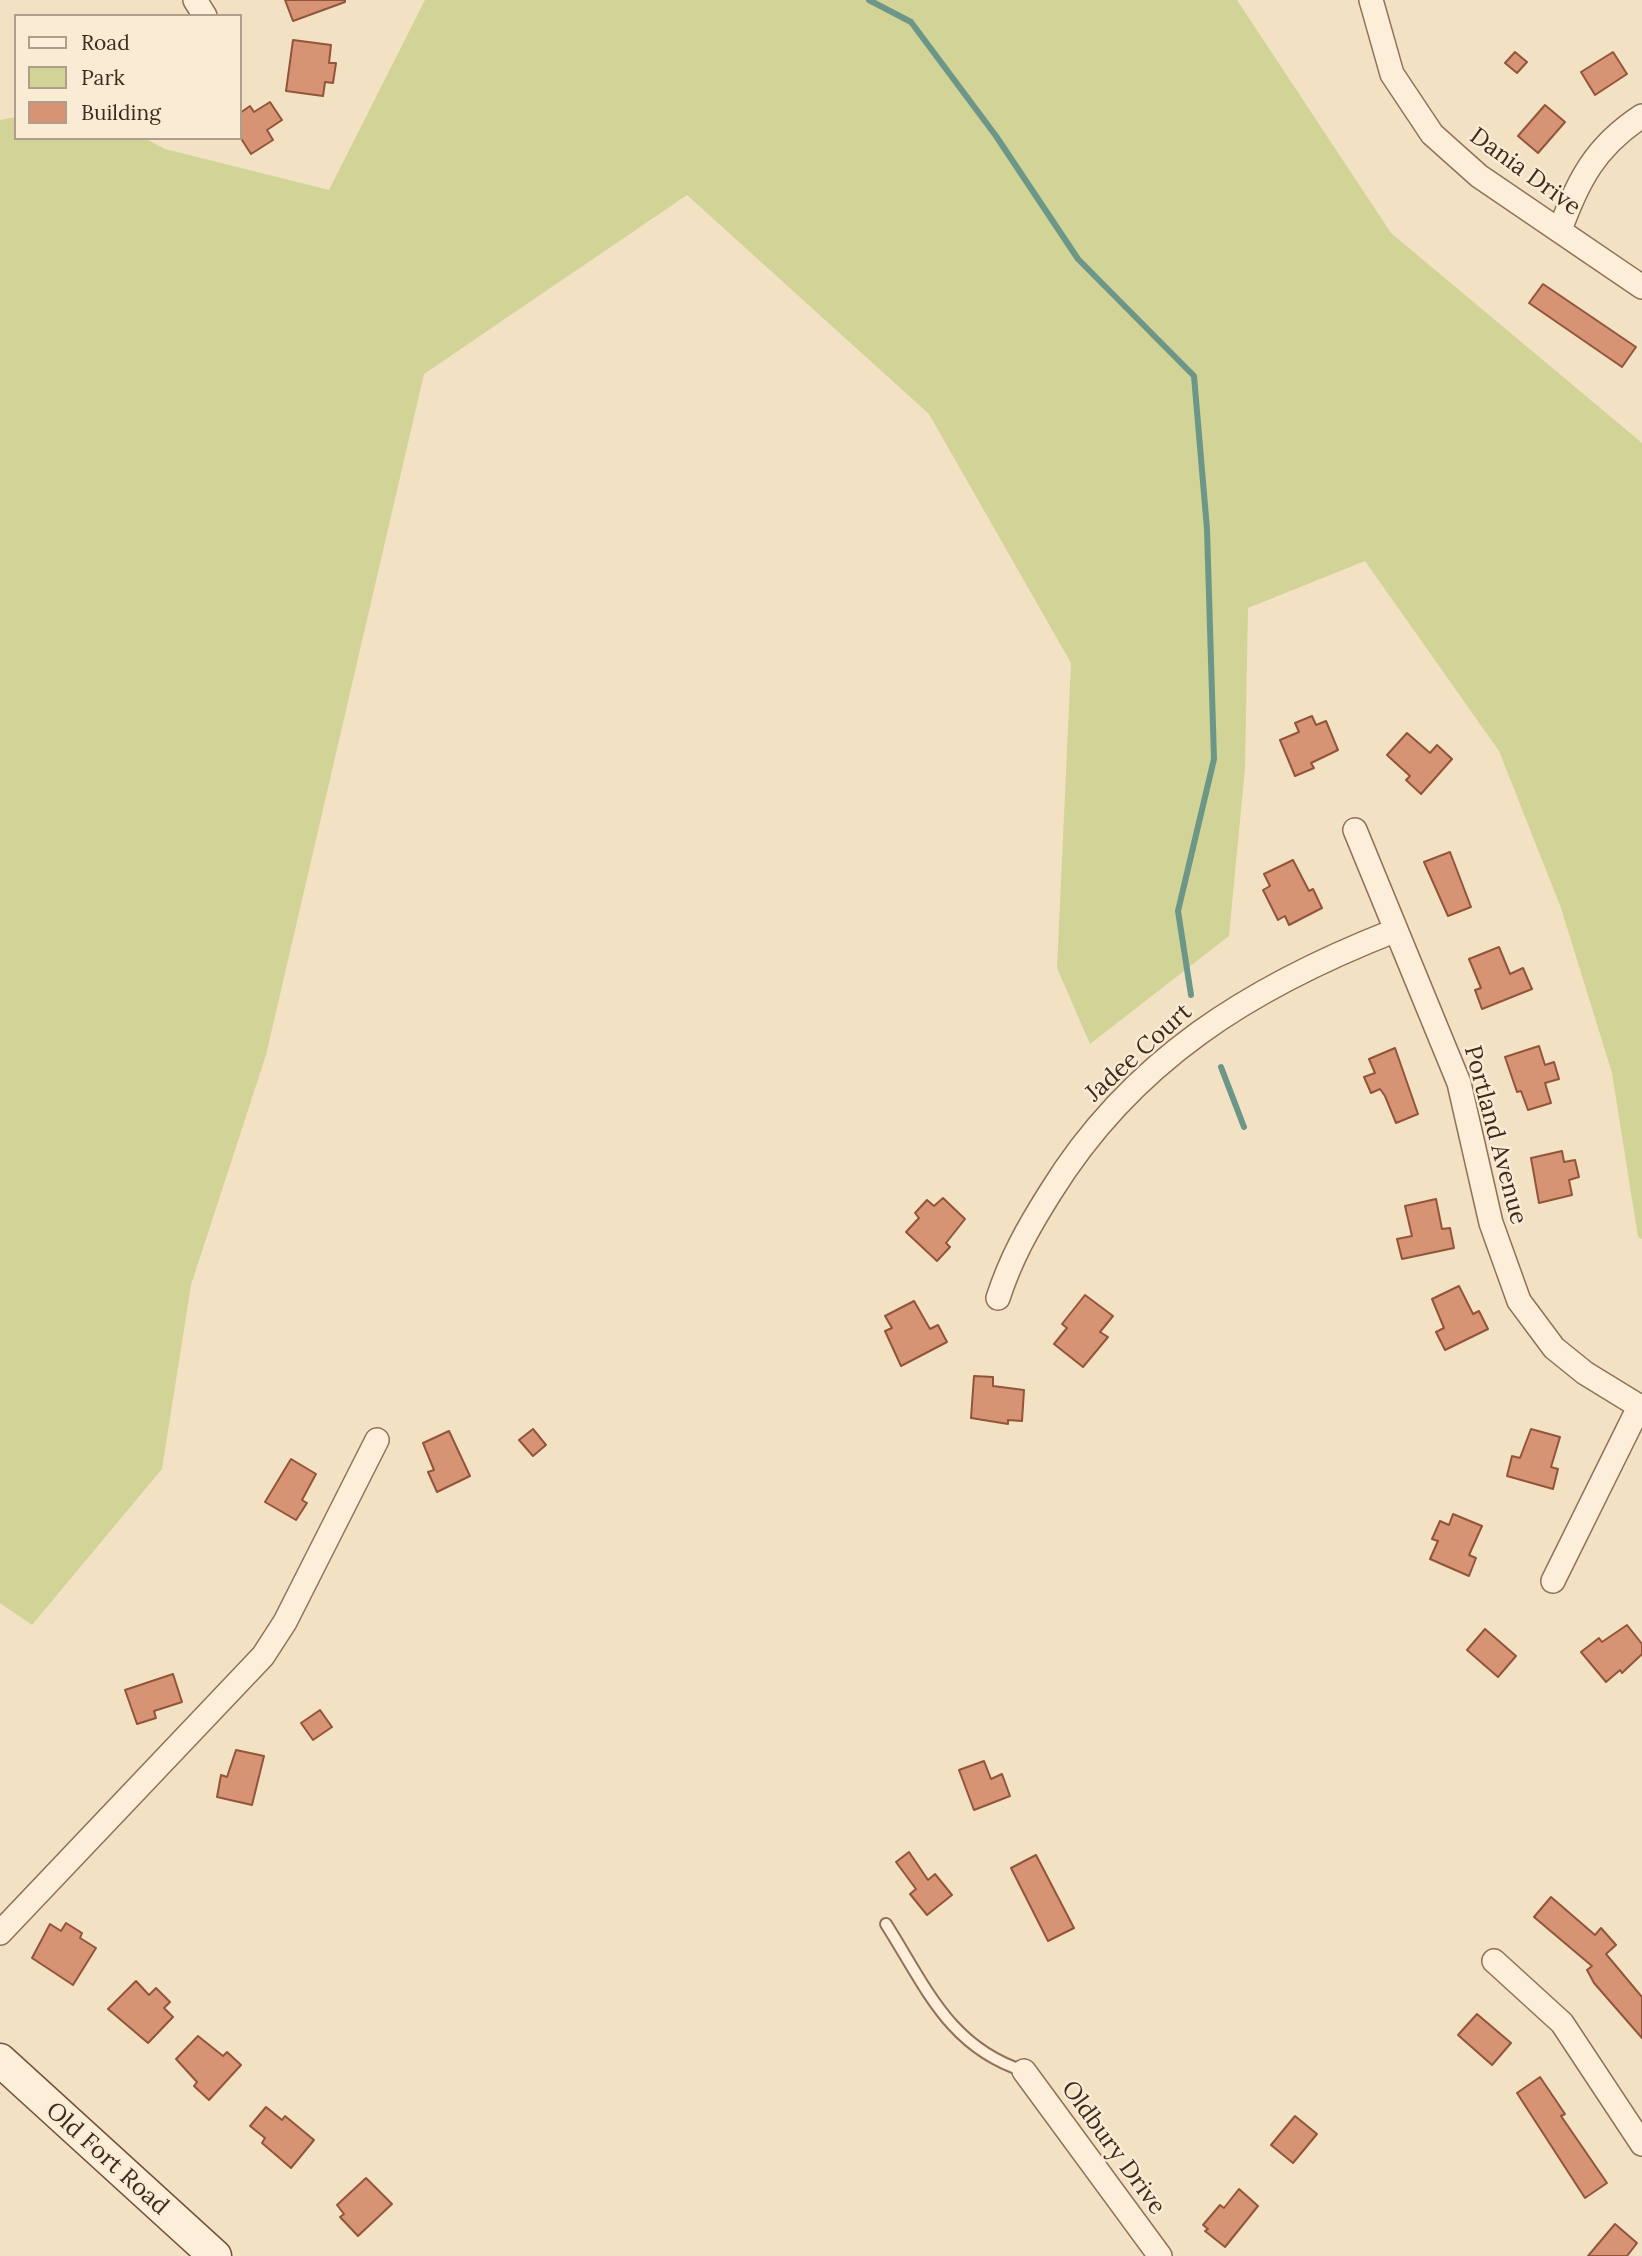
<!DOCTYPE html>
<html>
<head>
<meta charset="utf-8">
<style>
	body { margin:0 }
	#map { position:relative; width:1642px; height:2256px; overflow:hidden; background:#f3e1c4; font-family:Lora,serif }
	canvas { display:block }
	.legend { position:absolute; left:14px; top:14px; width:228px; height:126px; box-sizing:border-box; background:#faebd5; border:2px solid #af9e8b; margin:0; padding:9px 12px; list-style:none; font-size:21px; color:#3f2a1d }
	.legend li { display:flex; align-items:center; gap:14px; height:35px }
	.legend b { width:35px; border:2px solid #af9e8b }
</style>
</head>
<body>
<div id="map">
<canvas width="1642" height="2256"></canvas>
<ul class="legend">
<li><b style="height:9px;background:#fdeed9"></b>Road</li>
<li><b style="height:19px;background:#d2d396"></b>Park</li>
<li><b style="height:19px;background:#d69475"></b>Building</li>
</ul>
</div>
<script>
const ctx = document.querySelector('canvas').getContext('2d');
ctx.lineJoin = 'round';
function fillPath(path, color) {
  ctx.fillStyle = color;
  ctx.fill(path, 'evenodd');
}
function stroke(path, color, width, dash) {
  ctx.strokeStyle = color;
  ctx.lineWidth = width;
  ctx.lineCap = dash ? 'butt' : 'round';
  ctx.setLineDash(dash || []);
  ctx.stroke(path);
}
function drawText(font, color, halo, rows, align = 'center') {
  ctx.font = font + ' Lora,serif';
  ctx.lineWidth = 5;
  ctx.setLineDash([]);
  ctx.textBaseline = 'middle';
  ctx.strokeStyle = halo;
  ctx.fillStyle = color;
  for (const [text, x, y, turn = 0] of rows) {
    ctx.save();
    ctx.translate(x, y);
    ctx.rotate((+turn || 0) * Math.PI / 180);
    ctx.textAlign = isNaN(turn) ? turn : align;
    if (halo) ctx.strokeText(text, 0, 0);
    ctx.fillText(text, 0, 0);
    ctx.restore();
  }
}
fillPath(new Path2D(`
	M 425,0 L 1237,0 L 1391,233 L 1642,443 L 1642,1239 L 1638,1237 L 1612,1073 L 1561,908 L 1499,751 L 1365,561 L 1248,608 L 1245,768 L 1229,936 L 1090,1044 L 1057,968 L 1071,663 L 929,414 L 687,195 L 424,374 L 266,1055 L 191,1285 L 162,1469 L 32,1625 L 0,1603 L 0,120 L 16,117 L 16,138 L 144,138 L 165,149 L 329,190 Z`), '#d2d396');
stroke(new Path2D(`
	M 869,0 L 911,22 L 996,136 L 1078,259 L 1194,376 L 1207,529 L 1214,759 L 1178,911 L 1191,995
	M 1221,1067 L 1244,1127`), '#6c9687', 6);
const building = new Path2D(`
	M 285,0 L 345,0 L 345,2 L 293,21 Z
	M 293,40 L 331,45 L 329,63 L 336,63 L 333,83 L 325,82 L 323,96 L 286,91 Z
	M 1515,52 L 1527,62 L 1517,73 L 1505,63 Z
	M 1613,52 L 1627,74 L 1595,95 L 1581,72 Z
	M 270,102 L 282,120 L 267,130 L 273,140 L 251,154 L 240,137 L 240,113 L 250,106 L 254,112 Z
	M 1545,105 L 1565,122 L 1538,153 L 1518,136 Z
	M 1543,284 L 1636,347 L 1622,367 L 1529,303 Z
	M 1312,716 L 1316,725 L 1326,721 L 1338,750 L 1311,763 L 1314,768 L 1295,776 L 1280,740 L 1299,732 L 1295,723 Z
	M 1407,733 L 1430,753 L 1437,745 L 1452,759 L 1421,794 L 1406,780 L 1410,776 L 1387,755 Z
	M 1450,852 L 1471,907 L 1448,916 L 1424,862 Z
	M 1293,860 L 1309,891 L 1313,889 L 1322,908 L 1289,925 L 1285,916 L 1278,920 L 1263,890 L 1270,886 L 1264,874 Z
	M 1499,947 L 1510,974 L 1523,968 L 1532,989 L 1482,1009 L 1475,990 L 1481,988 L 1469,959 Z
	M 1539,1046 L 1545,1065 L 1554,1062 L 1559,1079 L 1545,1083 L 1551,1103 L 1528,1110 L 1521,1091 L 1517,1092 L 1505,1057 Z
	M 1395,1048 L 1418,1114 L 1396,1123 L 1385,1096 L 1380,1089 L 1371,1093 L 1364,1077 L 1375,1073 L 1369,1059 Z
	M 1562,1151 L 1564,1162 L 1575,1160 L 1579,1177 L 1569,1180 L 1572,1195 L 1539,1203 L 1531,1158 Z
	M 943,1198 L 965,1219 L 946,1243 L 950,1247 L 937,1261 L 906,1232 L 919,1218 L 915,1213 L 927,1200 L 934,1206 Z
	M 1436,1199 L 1442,1229 L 1450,1228 L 1454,1248 L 1402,1259 L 1397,1239 L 1412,1236 L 1405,1206 Z
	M 1459,1286 L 1473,1314 L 1479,1311 L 1488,1329 L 1445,1350 L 1436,1332 L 1444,1328 L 1432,1299 Z
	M 1085,1295 L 1113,1316 L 1100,1332 L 1108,1337 L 1083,1367 L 1054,1344 L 1067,1328 L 1062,1324 Z
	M 914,1301 L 930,1329 L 938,1325 L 947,1342 L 901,1366 L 885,1331 L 892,1328 L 885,1316 Z
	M 974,1376 L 993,1377 L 993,1386 L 1024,1390 L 1022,1421 L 1008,1420 L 1008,1424 L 971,1418 Z
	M 533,1429 L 546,1445 L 533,1456 L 519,1440 Z
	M 1531,1429 L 1560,1437 L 1551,1467 L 1558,1469 L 1553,1489 L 1507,1476 L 1512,1456 L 1520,1458 Z
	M 449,1431 L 470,1476 L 437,1492 L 428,1472 L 434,1470 L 423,1443 Z
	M 291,1459 L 316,1474 L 302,1500 L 307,1503 L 296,1520 L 265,1502 Z
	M 1453,1514 L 1482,1526 L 1469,1555 L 1476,1558 L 1469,1576 L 1430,1559 L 1438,1541 L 1432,1539 L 1440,1521 L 1449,1525 Z
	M 1627,1625 L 1642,1644 L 1642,1654 L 1622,1673 L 1620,1670 L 1606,1682 L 1581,1652 L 1599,1638 L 1602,1642 Z
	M 1485,1629 L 1516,1656 L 1498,1677 L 1467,1650 Z
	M 173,1674 L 182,1702 L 154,1711 L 156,1718 L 137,1724 L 125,1690 Z
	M 320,1710 L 332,1727 L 313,1740 L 301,1723 Z
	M 236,1750 L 264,1756 L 252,1805 L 217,1797 L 221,1775 L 227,1777 Z
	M 984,1761 L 991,1779 L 1002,1774 L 1010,1796 L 974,1810 L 959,1770 Z
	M 909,1852 L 928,1880 L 935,1874 L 952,1895 L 927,1915 L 910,1894 L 916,1889 L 896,1862 Z
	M 1036,1855 L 1074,1928 L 1048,1941 L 1011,1868 Z
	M 1551,1897 L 1595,1935 L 1601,1928 L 1616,1945 L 1606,1954 L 1642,1997 L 1642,2038 L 1594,1983 L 1587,1970 L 1592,1966 L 1534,1917 Z
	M 66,1923 L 82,1933 L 80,1938 L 96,1948 L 73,1985 L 32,1958 L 50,1924 L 61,1931 Z
	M 136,1981 L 149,1995 L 156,1988 L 170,2002 L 164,2008 L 173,2017 L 148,2043 L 108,2009 Z
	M 1477,2014 L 1511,2043 L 1492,2065 L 1458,2035 Z
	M 198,2036 L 223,2056 L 227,2052 L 241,2065 L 209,2100 L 194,2086 L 197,2082 L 176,2059 Z
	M 1540,2077 L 1565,2114 L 1561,2116 L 1607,2183 L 1585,2198 L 1517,2093 Z
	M 266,2107 L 282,2120 L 285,2116 L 314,2140 L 291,2168 L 262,2143 L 265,2138 L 250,2126 Z
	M 1295,2116 L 1317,2134 L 1293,2163 L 1271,2145 Z
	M 366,2178 L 392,2204 L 358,2236 L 340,2217 L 344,2214 L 337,2205 Z
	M 1239,2189 L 1258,2206 L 1225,2247 L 1205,2231 L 1208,2229 L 1203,2225 L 1220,2205 L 1224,2208 Z
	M 1615,2224 L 1637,2243 L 1627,2256 L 1588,2256 Z`);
fillPath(building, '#d69475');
stroke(building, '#93553a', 2);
const service = new Path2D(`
	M 886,1924 C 926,1987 949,2047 1024,2071`);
const minor = new Path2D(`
	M 195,0 L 205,16
	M 1371,0 L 1392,74 L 1432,134 L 1479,176 L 1642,287
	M 1560,230 C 1578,180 1596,146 1642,116
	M 1355,830 L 1459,1083 L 1491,1223 L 1519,1301 L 1554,1348 L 1585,1373 L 1642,1408
	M 998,1298 C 1011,1258 1028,1228 1050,1193 C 1132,1060 1251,987 1394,931
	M 1553,1581 L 1639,1407
	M 0,1933 L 263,1656 L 285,1622 L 377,1440
	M 1494,1961 L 1562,2023 L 1642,2144
	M 1024,2071 L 1160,2256`);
const secondary = new Path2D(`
	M 0,2060 L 215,2256`);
stroke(service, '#917158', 14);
stroke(minor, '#917158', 26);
stroke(secondary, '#73513b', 35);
stroke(service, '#fdeed9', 10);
stroke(minor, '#fdeed9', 23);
stroke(secondary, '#fdeed9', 32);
drawText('24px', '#3f2a1d', '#faebd5', [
	["Dania Drive",1525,172,36],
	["Jadee Court",1139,1053,-42],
	["Portland Avenue",1495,1135,75],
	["Oldbury Drive",1113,2148,54],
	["Old Fort Road",107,2159,42]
]);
</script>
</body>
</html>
